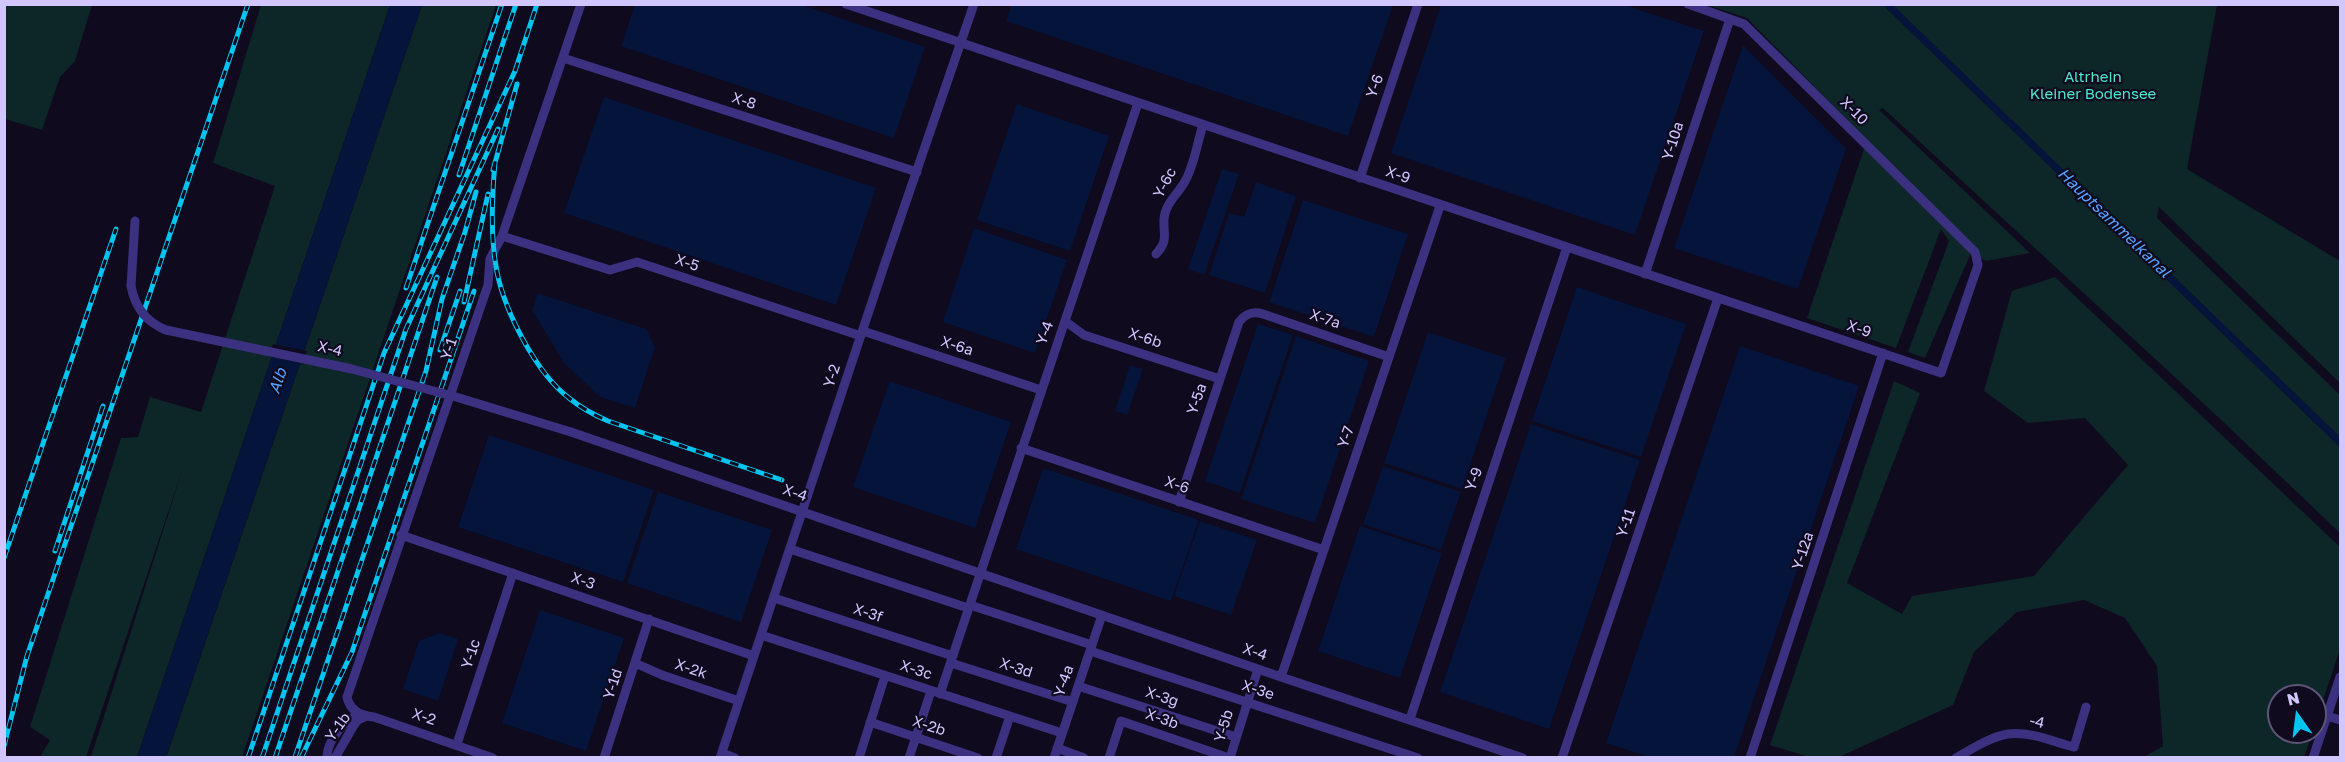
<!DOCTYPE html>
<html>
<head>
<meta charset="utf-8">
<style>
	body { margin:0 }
	#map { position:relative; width:2345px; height:762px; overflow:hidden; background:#0f0a1d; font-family:"Golos Text",sans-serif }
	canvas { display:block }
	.frame { position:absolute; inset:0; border:6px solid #d2c6ff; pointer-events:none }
	.north { position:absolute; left:2267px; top:684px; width:60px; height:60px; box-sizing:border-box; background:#0f0a1d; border:2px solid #5d5577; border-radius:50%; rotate:346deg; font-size:16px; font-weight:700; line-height:24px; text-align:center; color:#d2c6ff }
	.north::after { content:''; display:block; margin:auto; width:21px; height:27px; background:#00c5f1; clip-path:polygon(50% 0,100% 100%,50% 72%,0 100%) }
</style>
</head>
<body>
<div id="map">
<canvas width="2345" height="762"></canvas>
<div class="frame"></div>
<div class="north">N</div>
</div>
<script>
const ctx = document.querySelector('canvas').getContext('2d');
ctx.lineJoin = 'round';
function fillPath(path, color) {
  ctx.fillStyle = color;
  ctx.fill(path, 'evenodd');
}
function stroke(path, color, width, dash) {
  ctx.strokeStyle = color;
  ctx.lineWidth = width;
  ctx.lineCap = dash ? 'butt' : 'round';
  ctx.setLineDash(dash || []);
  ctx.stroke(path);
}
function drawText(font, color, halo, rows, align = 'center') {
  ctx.font = font + ' "Golos Text",sans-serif';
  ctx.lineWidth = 4.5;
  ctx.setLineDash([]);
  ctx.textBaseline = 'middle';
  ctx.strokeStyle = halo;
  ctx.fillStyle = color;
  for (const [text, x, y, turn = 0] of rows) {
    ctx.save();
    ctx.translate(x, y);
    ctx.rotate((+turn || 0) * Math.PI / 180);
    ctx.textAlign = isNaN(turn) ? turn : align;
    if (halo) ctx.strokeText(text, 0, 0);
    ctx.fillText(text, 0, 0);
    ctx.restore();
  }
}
fillPath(new Path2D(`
	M 4,5 L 92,5 L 75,61 L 60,77 L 42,130 L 5,119 Z
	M 261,5 L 390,5 L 137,757 L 91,757 L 183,468 L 86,757 L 40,757 L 50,740 L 30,727 L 121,438 L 138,437 L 150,397 L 201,412 L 275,186 L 213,163 Z
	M 422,5 L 496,5 L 242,757 L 166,758 Z
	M 1708,5 L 1883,5 L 2340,447 L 2340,533 L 2217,416 L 1883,108 L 1879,110 L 2030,253 L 1986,261 L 1971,253 L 1925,358 L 1908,352 L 1949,241 L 1941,229 L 1896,348 L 1807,318 L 1867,140 L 1747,18 Z
	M 1892,5 L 2217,5 L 2187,169 L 2340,261 L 2340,383 L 2159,207 L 2157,218 L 2340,395 L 2340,437 Z
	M 2055,277 L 2340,547 L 2340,649 L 2315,725 L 2315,696 L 2279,696 L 2279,732 L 2313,732 L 2304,757 L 2144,757 L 2163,746 L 2157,666 L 2125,618 L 2084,600 L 2017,612 L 1974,652 L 1953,705 L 1839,757 L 1809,757 L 1770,745 L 1894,381 L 1920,393 L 1847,583 L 1902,614 L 1912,596 L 2034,576 L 2128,465 L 2085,418 L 2028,423 L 1984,391 L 2012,291 Z`), '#0d2628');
fillPath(new Path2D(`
	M 799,4 L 925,47 L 894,138 L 621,46 L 635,5 Z
	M 1012,4 L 1393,4 L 1393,5 L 1348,136 L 1006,21 Z
	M 390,5 L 422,5 L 166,757 L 137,758 Z
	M 1441,5 L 1624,5 L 1704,31 L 1635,235 L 1391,153 Z
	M 1883,5 L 1893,5 L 2340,437 L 2340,447 Z
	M 1743,45 L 1846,149 L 1798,289 L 1674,248 Z
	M 604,97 L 876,188 L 836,305 L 564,213 Z
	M 1017,104 L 1109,136 L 1070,251 L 977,220 Z
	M 1222,169 L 1239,174 L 1204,275 L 1188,269 Z
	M 1256,182 L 1296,196 L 1265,293 L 1209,275 L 1229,213 L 1244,217 Z
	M 1303,200 L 1408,234 L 1374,337 L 1269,302 Z
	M 974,228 L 1067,260 L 1035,353 L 943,322 Z
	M 1577,287 L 1686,324 L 1641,457 L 1532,421 Z
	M 538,293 L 646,329 L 655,347 L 635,408 L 600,397 L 564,363 L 532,310 Z
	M 1258,324 L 1293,335 L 1240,493 L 1205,481 Z
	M 1428,332 L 1506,358 L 1462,489 L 1384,463 Z
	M 1296,336 L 1369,361 L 1315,523 L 1241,499 Z
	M 1740,346 L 1859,386 L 1734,757 L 1650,757 L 1606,743 Z
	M 1130,365 L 1143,369 L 1127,415 L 1115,411 Z
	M 890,381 L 1011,422 L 975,528 L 853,487 Z
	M 1531,424 L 1640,460 L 1549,729 L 1440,692 Z
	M 489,435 L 654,490 L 623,582 L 458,527 Z
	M 1383,466 L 1461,492 L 1441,550 L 1363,524 Z
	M 1043,468 L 1199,520 L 1171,601 L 1016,549 Z
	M 658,492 L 772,530 L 741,622 L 627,583 Z
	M 1200,521 L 1257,540 L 1231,615 L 1174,596 Z
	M 1360,526 L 1442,553 L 1400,678 L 1318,651 Z
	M 540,610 L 624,638 L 586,751 L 502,723 Z
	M 440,633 L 458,639 L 438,701 L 403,689 L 419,641 Z`), '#05143b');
fillPath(new Path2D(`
	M 273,344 L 307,351 L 303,364 L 269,356 Z`), '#0f0a1d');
stroke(new Path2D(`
	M 846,4 L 1941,373 L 1978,265 L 1975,252 L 1744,24 L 1688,4
	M 563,58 L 917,172
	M 1360,178 L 1418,4
	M 502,236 L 610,270 L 637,262 L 861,336
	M 1156,254 C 1169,240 1163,235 1164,219 C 1165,204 1177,195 1184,183 C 1194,167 1197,143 1203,125
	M 1645,274 L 1730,19
	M 131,286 L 135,221
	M 1065,321 L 1084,335 L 1220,379
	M 863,331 L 1041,390
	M 571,432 L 1281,677 L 1523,758
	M 1021,448 L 1324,550
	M 1179,502 L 1239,322 C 1246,313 1253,311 1263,314 L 1389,357
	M 401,535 L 754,656
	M 790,549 L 968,608
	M 774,598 L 953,656
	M 970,605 L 1092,645
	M 761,635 L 1062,733
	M 1090,651 L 1418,758
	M 635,663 L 662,675 L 739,701
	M 951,663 L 1073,702
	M 1281,677 L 1440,206
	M 1078,686 L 1236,737
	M 940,694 L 1138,103
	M 2327,716 L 2340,720
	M 1410,719 L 1567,247
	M 870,722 L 978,758
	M 457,744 L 513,573
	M 1057,748 L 1084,758
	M 722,753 L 735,758
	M 327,758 C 326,743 345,718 360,714
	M 335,758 L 354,725 L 358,720 L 367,716
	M 493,758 L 374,717 C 361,716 350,711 347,697 L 488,285 L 490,259 L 502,236 L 581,4
	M 604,758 L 649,619
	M 720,758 L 886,260 L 974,4
	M 859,758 L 885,676
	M 909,758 L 931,691
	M 996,758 L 1010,716
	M 1054,758 L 1102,615
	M 1109,758 L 1121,721 L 1229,758
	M 1230,758 L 1258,669
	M 1562,758 L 1718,298
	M 1750,758 L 1883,353
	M 1956,758 C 1972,749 1990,737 2008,734 C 2030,731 2054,742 2074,747 L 2086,707
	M 2313,758 L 2340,677`), '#3b3180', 9);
const rail = new Path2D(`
	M 495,162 C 492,198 490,236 497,272 C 505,312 536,373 569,398 C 581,408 594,415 608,421 L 782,480
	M 493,170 L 517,84
	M 459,175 L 516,4
	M 406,288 L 502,4
	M 464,302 L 488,194
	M 440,350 L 460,291
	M 55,551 L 103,406
	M 4,558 L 116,229
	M 4,746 L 27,656 L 248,4
	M 295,757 L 426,371 L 442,299 L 465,232 L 476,192
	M 248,758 L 384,353 L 515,71 L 537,4
	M 262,758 L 406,329 L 498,129
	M 275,758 L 437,277
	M 301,758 L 352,652 L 474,291`);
stroke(rail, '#00c5f1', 5);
stroke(rail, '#0f0a1d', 3, [9]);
stroke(new Path2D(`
	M 131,286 C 135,308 146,322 166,330 L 352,369 L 456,397 L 571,432`), '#3b3180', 9);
drawText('15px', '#4ae7cd', '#0f0a1d', [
	["Altrhein",2093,77],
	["Kleiner Bodensee",2093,94]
]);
drawText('15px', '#d2c6ff', '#0f0a1d', [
	["Y-6",1375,86,-71],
	["X-8",744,101,18],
	["X-10",1854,111,45],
	["Y-10a",1673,141,-72],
	["X-9",1398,175,19],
	["Y-6c",1165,183,-62],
	["X-5",687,263,19],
	["X-7a",1325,319,19],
	["X-9",1859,329,19],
	["Y-4",1045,333,-71],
	["X-6b",1145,338,18],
	["X-6a",957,346,18],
	["X-4",330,349,13],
	["Y-1",449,349,-71],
	["Y-2",832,376,-72],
	["Y-5a",1197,399,-71],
	["Y-7",1346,437,-71],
	["Y-9",1474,479,-71],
	["X-6",1177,485,19],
	["X-4",795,493,19],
	["Y-11",1626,523,-71],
	["Y-12a",1803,551,-72],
	["X-3",583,581,19],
	["X-3f",868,613,18],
	["X-4",1255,652,19],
	["Y-1c",471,654,-72],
	["X-3d",1016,668,18],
	["X-2k",691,669,19],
	["X-3c",916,670,18],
	["Y-4a",1064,681,-71],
	["Y-1d",613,684,-72],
	["X-3e",1258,690,18],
	["X-3g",1162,697,18],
	["X-2",424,717,18],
	["X-3b",1162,719,19],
	["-4",2037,722,13],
	["X-2b",929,726,18],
	["Y-5b",1224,726,-73],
	["Y-1b",338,727,-54]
]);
drawText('italic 16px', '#54a1ff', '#0f0a1d', [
	["Hauptsammelkanal",2114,223,44],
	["Alb",278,381,-71]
]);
</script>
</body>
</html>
